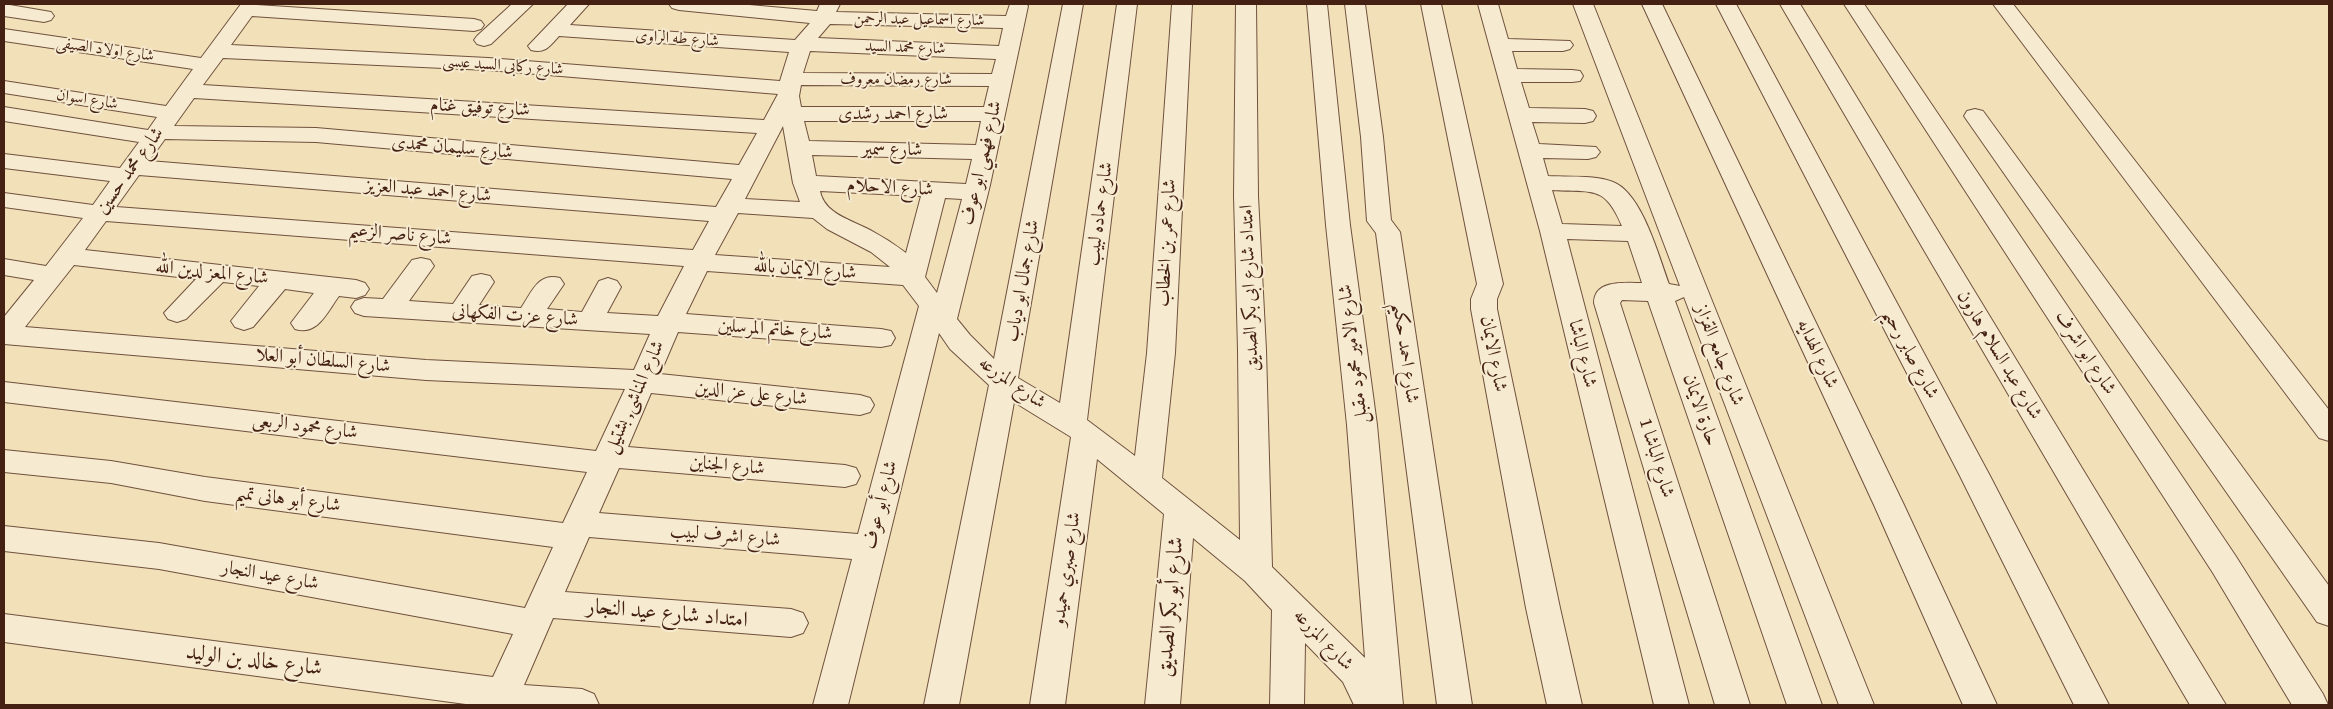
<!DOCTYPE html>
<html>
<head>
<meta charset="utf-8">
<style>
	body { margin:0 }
	#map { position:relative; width:2333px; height:709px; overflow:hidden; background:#f1e0b8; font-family:"Gentium Book Plus",serif }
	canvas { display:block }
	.frame { position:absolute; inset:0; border:5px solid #452114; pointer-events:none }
</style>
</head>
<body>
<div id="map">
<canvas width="2333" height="709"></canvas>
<div class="frame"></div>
</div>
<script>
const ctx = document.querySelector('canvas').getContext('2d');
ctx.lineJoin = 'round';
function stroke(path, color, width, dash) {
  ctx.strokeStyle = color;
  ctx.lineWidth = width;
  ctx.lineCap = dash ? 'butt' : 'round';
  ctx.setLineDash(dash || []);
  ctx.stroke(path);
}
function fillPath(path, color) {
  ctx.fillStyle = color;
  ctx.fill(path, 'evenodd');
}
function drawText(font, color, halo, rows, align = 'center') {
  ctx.font = font + ' "Gentium Book Plus",Amiri,serif';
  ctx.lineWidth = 4;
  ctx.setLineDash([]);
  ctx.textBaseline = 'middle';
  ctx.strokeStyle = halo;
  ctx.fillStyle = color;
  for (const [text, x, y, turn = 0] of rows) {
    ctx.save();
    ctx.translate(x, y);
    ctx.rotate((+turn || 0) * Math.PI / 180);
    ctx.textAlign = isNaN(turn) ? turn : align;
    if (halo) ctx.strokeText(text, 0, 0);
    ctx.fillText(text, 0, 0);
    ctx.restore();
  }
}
const minor = new Path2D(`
	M 4,4 L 51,12 L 54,16 L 51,20 L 44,22 L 4,16 Z
	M 241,4 L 474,19 L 481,21 L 484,25 L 481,29 L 474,31 L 252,16 L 231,45 L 488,58 L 780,81 L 789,52 L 559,36 C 550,46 545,54 531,50 L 528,46 L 568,4 L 589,4 L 570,25 L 795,40 L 810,23 L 679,10 L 672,8 L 669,4 L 738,4 L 817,11 L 820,4 L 840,4 L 836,12 L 1006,16 L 1010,4 L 1026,4 L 1028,6 L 990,185 L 957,319 L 970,335 L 994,359 L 1063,4 L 1083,4 L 1018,378 L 1060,403 L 1117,4 L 1137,4 L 1087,420 L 1135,456 L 1147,353 L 1172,4 L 1192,4 L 1175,353 L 1162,478 L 1240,540 L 1238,350 L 1234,196 L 1236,4 L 1256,4 L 1258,196 L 1266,350 L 1272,567 L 1365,658 L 1347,425 L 1326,225 L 1307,4 L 1327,4 L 1350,225 L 1377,425 L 1403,705 L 1354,705 L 1343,682 L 1305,643 L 1304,705 L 1270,705 L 1272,610 L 1245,581 L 1193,538 L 1180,705 L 1145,705 L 1164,514 L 1097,459 L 1065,705 L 1030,705 L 1071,437 L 1014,402 L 959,705 L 924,705 L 989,385 L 950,349 L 939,333 L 848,705 L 813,705 L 852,559 L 589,537 L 565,592 L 791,609 L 803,613 L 808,623 L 803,633 L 791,637 L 553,618 L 524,685 L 582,689 L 594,694 L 599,705 L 473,705 L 4,642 L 4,614 L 493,677 L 513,634 L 159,569 L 4,551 L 4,526 L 159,543 L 525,608 L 553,547 L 205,501 L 111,483 L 4,472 L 4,450 L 111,461 L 205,477 L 563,523 L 587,472 L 4,402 L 4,382 L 596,451 L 625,389 L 426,380 L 4,344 L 4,317 L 34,280 L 4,275 L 4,259 L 46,266 L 83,218 L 4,207 L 4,193 L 93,205 L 110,181 L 4,168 L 4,154 L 120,168 L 139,142 L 4,121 L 4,107 L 148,130 L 157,117 L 4,93 L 4,81 L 166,106 L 193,69 L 4,41 L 4,29 L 201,58 ZM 830,24 L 1003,28 L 999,46 L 818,38 ZM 810,51 L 996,59 L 992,74 L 803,73 ZM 223,58 L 488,70 L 778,94 L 764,120 L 203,85 ZM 801,85 L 989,86 L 984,107 L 801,107 L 799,96 ZM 194,98 L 757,133 L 739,165 L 316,128 L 174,126 ZM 804,121 L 981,121 L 976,145 L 809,141 ZM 783,126 L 793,183 L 800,202 L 745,199 ZM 165,139 L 316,142 L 732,179 L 716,207 L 149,161 ZM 812,155 L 972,159 L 966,184 L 816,176 ZM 139,175 L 709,221 L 693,250 L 116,207 ZM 820,191 L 921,196 L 906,253 C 894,244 883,237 870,230 C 852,220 824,214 820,191 ZM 945,198 L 962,199 L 937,293 L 925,277 ZM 738,213 L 813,218 L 827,229 L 871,252 L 890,267 L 715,255 ZM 106,221 L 684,266 L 658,316 L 607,313 L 621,287 L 617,281 L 608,278 L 599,281 L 582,312 L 547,309 L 564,284 L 560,278 C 538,272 532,292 521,308 L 479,305 L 494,282 L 490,276 L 481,274 L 472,276 L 453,304 L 409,301 L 434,266 L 430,260 L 421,258 L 412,260 L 383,299 L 364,298 L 355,301 L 351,307 L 355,313 L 364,316 L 650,334 L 634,370 L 426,360 L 25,327 L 74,265 L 196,279 L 164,313 L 168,319 L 177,322 L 186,319 L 223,282 L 259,286 L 231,321 L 235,327 L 244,330 L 253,327 L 285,289 L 314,293 L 291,323 L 295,329 C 318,336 327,312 339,296 L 356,298 L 365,295 L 369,289 L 365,283 L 356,280 L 85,250 ZM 707,271 L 903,285 L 919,306 L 858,534 L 599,513 L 619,468 L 845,487 L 856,484 L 860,476 L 856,468 L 845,465 L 628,447 L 651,393 L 860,415 L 870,412 L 874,405 L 870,398 L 860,395 L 660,374 L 678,332 L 881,347 L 891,345 L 895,338 L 891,331 L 881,329 L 686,314 Z
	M 512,4 L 533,4 L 491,44 L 484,46 L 477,44 L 474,40 L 477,36 Z
	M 1345,4 L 1365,4 L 1383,137 L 1391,220 L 1400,232 L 1472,705 L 1437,705 L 1376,233 L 1367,221 L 1361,137 Z
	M 1421,4 L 1441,4 L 1503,284 L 1497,299 L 1497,309 L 1560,608 L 1582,705 L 1547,705 L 1526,608 L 1471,309 L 1471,299 L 1477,284 Z
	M 1478,4 L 1498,4 L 1508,39 L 1570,41 L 1573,45 L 1570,49 L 1563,51 L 1512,51 L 1517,69 L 1572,70 L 1580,71 L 1583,76 L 1580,81 L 1572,82 L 1521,82 L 1529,108 L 1585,109 L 1593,111 L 1596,116 L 1593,121 L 1585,123 L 1532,122 L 1539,144 L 1596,147 L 1600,152 L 1596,157 L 1588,159 L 1543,158 L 1548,176 C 1567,177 1596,175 1613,182 C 1642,193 1659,257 1669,284 L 1680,286 L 1573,4 L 1593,4 L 1874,705 L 1839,705 L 1684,297 L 1675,301 L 1822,705 L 1787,705 L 1648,301 L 1622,300 L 1620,303 L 1750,705 L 1715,705 L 1594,303 C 1594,279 1626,283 1642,283 L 1628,241 L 1567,239 L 1689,705 L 1654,705 L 1540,231 ZM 1552,190 C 1593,193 1604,184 1622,226 L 1562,224 Z
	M 1642,4 L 1662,4 L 1904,505 L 1997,705 L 1963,705 L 1874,505 Z
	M 1716,4 L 1736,4 L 1989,474 L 2109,705 L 2074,705 L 1959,474 Z
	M 1780,4 L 1800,4 L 2226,705 L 2190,705 Z
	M 1844,4 L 1864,4 L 2235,555 L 2323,694 L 2328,705 L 2292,705 L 2213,573 Z
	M 1993,4 L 2013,4 L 2329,410 L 2329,441 L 2319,438 Z
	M 1975,109 L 1983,111 L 2329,586 L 2329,626 L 2317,622 L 1964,116 L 1967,111 Z`);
stroke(minor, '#70513d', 2);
fillPath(minor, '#f6ebd1');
drawText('16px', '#452114', '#f6ebd1', [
	["شارع اسماعيل عبد الرحمن",919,20,1],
	["شارع طه الراوى",677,39,4],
	["شارع محمد السيد",905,48,2],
	["شارع اولاد الصيفى",105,50,8],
	["شارع ركابى السيد عيسى",503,66,4],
	["شارع رمضان معروف",896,80],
	["شارع اسوان",87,100,9]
]);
drawText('19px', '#452114', '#f6ebd1', [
	["شارع توفيق غنام",480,108,3],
	["شارع احمد رشدى",893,114],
	["شارع سليمان محمدى",452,148,5],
	["شارع سمير",892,150,1],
	["شارع فهمي ابو عوف",982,163,-77],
	["شارع محمد حسين",130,171,-54],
	["شارع الاحلام",890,188,3],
	["شارع احمد عبد العزيز",428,191,5],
	["شارع حماده لبيب",1100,214,-82],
	["شارع ناصر الزعيم",400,235,5],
	["شارع عمر بن الخطاب",1167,243,-87],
	["شارع الايمان بالله",805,270,4],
	["شارع المعز لدين الله",212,273,6],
	["شارع جمال ابو دياب",1023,281,-80],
	["امتداد شارع ابى بكر الصديق",1250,288,-92],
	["شارع عزت الفكهانى",515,316,4],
	["شارع خاتم المرسلين",775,330,4],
	["شارع احمد حكيم",1405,353,82],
	["شارع ابو اشرف",2085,353,57],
	["شارع الامير محمود مقبل",1354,354,-97],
	["شارع الايمان",1493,354,79],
	["شارع الباشا",1582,354,76],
	["شارع الهدايه",1817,354,65],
	["شارع صابر رحيم",1910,354,62],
	["شارع جامع القزاز",1719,355,69],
	["شارع عبد السلام هارون",1999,355,59],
	["شارع السلطان أبو العلا",323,361,5],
	["شارع المزرعه",1012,383,35],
	["شارع على عز الدين",751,394,6],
	["شارع المناشى, بشتيل",635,397,-66],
	["حارة الايمان",1700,410,71],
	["شارع محمود الربعى",305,427,7],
	["شارع الباشا 1",1656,458,73],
	["شارع الجناين",727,466,5],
	["شارع أبو هانى تميم",288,500,7],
	["شارع أبو عوف",881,505,-76],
	["شارع اشرف لبيب",725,536,5],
	["شارع صبري حميدو",1067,569,-82],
	["شارع عيد النجار",270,576,10],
	["شارع المزرعه",1323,640,46]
]);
drawText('22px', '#452114', '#f6ebd1', [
	["شارع أبو بكر الصديق",1171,607,-85],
	["امتداد شارع عيد النجار",667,614,5],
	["شارع خالد بن الوليد",254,661,7]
]);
</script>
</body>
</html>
